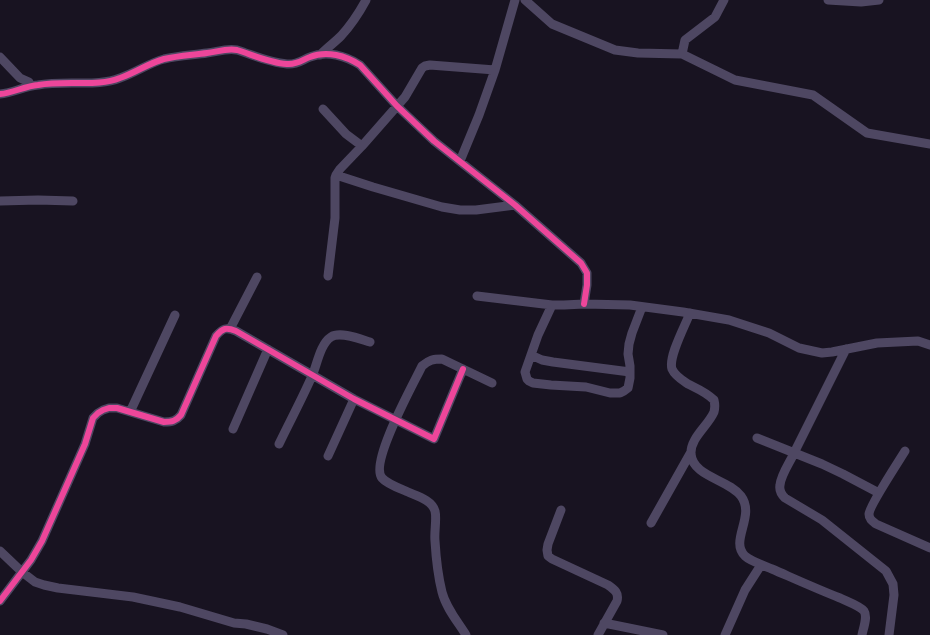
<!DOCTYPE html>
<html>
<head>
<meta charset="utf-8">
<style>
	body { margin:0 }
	canvas { display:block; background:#181321 }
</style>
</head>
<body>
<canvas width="930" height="635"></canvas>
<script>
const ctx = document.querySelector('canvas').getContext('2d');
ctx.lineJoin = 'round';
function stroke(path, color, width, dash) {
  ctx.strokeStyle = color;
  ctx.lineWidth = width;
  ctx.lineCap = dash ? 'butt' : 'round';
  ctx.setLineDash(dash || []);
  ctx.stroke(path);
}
stroke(new Path2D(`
	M 525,0 L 552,24 L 615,50 L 638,53 L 682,54 L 735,80 L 813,95 L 867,133 L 930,144
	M 828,0 L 861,2 L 879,0
	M 682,54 L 685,40 L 715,17 L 724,0
	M 320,55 C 327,48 335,42 341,36 C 351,25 359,13 366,0
	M 0,57 L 20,78 L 29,82
	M 0,94 C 13,93 25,86 38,85 C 49,83 61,83 72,83 C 88,83 105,84 120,78 C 135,73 149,63 164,59 C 178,56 193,55 207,53 C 217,52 226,48 237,50 C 253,55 270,63 287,64 C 297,65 302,60 310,57 C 327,50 346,56 360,65 L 397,106 L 434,141 L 515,205 L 581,263 L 587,273 L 587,285 L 584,304
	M 323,109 L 346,134 L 362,146
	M 460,161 L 479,115 L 495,70 L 515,0
	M 336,175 L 373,187 L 442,207 L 460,210 L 476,210 L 515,205
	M 0,201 L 38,200 L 73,201
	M 328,276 L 335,218 L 335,178 L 336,175 L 340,169 L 362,146 L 405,97 L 422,68 L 425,66 L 430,65 L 495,70
	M 477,296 L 552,305 L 564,305 L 584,304 L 630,305 L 683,312 L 729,320 L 769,333 L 799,348 L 822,353 L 832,352 L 877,343 L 918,341 L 930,345
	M 552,305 L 538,335 L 525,372 L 527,379 L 529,381 L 533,383 L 551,385 L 586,387 L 610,393 L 620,393 L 624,391 L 628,388 L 630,378 L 630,366 L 628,354 L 629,344 L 632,333 L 642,307
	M 690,313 C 685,326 668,357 672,369 C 675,376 682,380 688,384 C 698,389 706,392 714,400 C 715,404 715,408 714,412 C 708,426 690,438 691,454 C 693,477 728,479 741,496 C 756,516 729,541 745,556 C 750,561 765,566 772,569 C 795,579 817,589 840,598 C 846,601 860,606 864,611 C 868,617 863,629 862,635
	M 230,329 L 257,277
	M 846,349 C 829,383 812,417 795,451 C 791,461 781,474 780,485 C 779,490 782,495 785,498 L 822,520 L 886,571 L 893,584 L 894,595 L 889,635
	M 531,355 L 542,360 L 553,362 L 630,372
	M 130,412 L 175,315
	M 233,429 L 268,349
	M 757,438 L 822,464 L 843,474 L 879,493
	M 279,444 C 290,421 302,399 312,376 C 317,365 320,344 331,337 C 340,331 360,339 370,342
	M 905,451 C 899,461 869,506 869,514 C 869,519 872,521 876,524 L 930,548
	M 328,456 L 354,399
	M 561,510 L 548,544 L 547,550 L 548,556 L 552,559 L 608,585 C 615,590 619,593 617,601 L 598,635
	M 651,523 L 691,452
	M 0,551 L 22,572 L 35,582 L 44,585 L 58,588 L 133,597 L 180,607 L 234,623 L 246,624 L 267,629 L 283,635
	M 0,601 L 31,560 L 42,541 L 85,444 L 93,418 L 98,413 L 103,410 L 109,408 L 117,408 L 164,422 C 172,422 176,421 181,415 L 216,336 C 223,328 226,327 236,331 L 354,399 L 434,439 L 463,369
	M 604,623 L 663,635
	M 466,635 C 458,622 446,608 442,592 C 438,576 436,558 435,541 C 434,532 437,519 435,511 C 432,500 417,496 408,492 C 401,489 387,484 382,478 C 369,463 414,383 422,366 C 429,360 433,359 442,359 L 492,383
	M 725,635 L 745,590 L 761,565`), '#4e4762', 9);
stroke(new Path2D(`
	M 0,94 C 13,93 25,86 38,85 C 49,83 61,83 72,83 C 88,83 105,84 120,78 C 135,73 149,63 164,59 C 178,56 193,55 207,53 C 217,52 226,48 237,50 C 253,55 270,63 287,64 C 297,65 302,60 310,57 C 327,50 346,56 360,65 L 397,106 L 434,141 L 515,205 L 581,263 L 587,273 L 587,285 L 584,304
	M 0,601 L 31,560 L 42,541 L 85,444 L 93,418 L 98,413 L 103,410 L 109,408 L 117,408 L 164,422 C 172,422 176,421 181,415 L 216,336 C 223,328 226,327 236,331 L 354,399 L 434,439 L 463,369`), '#ed469a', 6);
</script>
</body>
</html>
